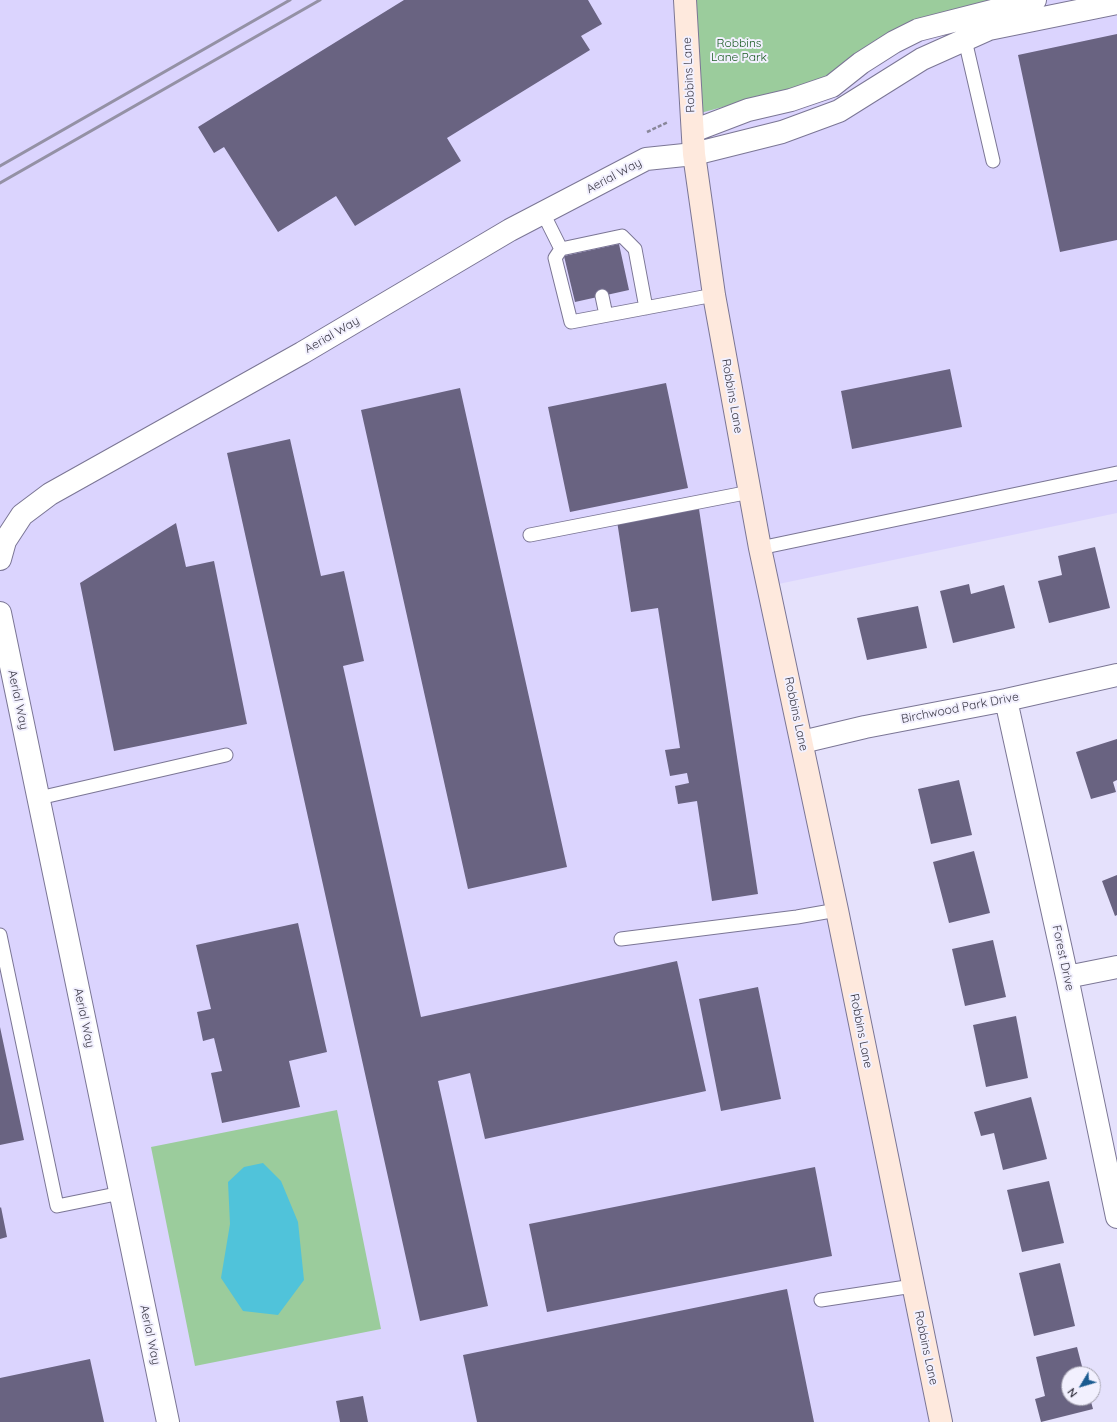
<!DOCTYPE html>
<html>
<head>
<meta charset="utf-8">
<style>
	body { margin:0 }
	#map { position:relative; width:1117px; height:1422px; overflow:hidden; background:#e5e1fc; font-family:Quicksand,sans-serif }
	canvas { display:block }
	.north { position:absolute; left:1061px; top:1366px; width:40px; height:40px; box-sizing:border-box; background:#f2f0fe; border:1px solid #a9a7b4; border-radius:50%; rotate:232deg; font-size:11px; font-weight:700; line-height:16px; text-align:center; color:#3b3946 }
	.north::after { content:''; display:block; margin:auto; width:14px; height:18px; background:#1a5b90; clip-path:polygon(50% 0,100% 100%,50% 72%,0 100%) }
</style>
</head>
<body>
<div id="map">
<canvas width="1117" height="1422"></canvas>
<div class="north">N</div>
</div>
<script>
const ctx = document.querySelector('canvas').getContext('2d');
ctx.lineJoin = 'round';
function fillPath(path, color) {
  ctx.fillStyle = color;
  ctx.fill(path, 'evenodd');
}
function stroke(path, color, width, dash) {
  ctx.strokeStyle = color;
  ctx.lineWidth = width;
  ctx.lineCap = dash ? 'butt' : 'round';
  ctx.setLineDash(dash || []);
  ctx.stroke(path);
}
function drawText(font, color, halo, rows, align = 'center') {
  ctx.font = font + ' Quicksand,sans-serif';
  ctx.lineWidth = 4;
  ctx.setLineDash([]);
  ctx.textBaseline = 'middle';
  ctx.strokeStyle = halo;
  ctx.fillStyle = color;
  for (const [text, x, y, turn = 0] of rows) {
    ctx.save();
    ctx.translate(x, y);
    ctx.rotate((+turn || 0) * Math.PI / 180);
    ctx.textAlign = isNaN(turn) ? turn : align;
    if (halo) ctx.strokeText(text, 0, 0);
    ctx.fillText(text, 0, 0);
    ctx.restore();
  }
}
fillPath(new Path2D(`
	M 0,0 L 673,0 L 699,177 L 686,0 L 1117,0 L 1117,513 L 769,586 L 941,1422 L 0,1422 Z`), '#dbd4fe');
fillPath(new Path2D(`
	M 686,0 L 1008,0 L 823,80 L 693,115 Z
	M 337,1110 L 381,1329 L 195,1366 L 151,1147 Z`), '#9bcc9c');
fillPath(new Path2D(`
	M 263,1163 L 281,1181 L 298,1222 L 304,1280 L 278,1315 L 243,1311 L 221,1278 L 230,1224 L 228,1182 L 244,1167 Z`), '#50c3da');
fillPath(new Path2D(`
	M 404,0 L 588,0 L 602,24 L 581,36 L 590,50 L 447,138 L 461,161 L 355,226 L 336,196 L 278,232 L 224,147 L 214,153 L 198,127 Z
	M 1117,34 L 1117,240 L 1060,252 L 1018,55 Z
	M 619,244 L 629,290 L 575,302 L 564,256 Z
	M 950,369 L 962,427 L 852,449 L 841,391 Z
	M 666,383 L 688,488 L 570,512 L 548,407 Z
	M 460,388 L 567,867 L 468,889 L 361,410 Z
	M 290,439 L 321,576 L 344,571 L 364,661 L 343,666 L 421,1017 L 677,961 L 706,1091 L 485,1139 L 470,1073 L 438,1081 L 488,1306 L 420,1321 L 227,453 Z
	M 699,509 L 758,894 L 712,901 L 697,801 L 678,804 L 675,786 L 689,783 L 687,773 L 670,776 L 665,750 L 680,748 L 658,608 L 631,612 L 617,521 Z
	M 176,523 L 186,567 L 214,561 L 247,724 L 114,751 L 80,583 Z
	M 1095,547 L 1110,608 L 1049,623 L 1038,581 L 1062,575 L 1058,556 Z
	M 969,584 L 971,594 L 1004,585 L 1015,628 L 953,643 L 940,591 Z
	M 918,606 L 927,648 L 867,660 L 857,618 Z
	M 1117,739 L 1117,780 L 1113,782 L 1116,792 L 1091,799 L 1076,752 Z
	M 959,780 L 972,835 L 931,844 L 918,789 Z
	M 974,851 L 990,913 L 949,923 L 933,862 Z
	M 1117,875 L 1117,915 L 1115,916 L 1102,881 Z
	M 298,923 L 327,1052 L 289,1061 L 300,1107 L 222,1123 L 211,1073 L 222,1071 L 214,1038 L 203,1041 L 197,1012 L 211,1009 L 196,945 Z
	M 993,940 L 1006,997 L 965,1006 L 952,949 Z
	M 758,987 L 781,1099 L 721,1111 L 699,999 Z
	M 1016,1016 L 1028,1078 L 986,1087 L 973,1025 Z
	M 0,1027 L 24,1140 L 0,1145 Z
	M 1031,1097 L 1047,1159 L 1003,1170 L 994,1133 L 981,1136 L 974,1112 Z
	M 815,1167 L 832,1256 L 547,1312 L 529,1224 Z
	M 1049,1181 L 1064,1243 L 1022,1252 L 1007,1190 Z
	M 1,1207 L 7,1237 L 0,1239 L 0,1208 Z
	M 1060,1263 L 1075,1326 L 1034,1336 L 1019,1273 Z
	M 787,1289 L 814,1422 L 477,1422 L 463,1355 Z
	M 1077,1347 L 1084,1374 L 1069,1374 L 1069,1398 L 1090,1398 L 1093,1409 L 1041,1422 L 1035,1399 L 1045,1396 L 1036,1357 Z
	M 90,1359 L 104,1422 L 0,1422 L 0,1378 Z
	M 363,1396 L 368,1422 L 340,1422 L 336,1401 Z`), '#696381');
const lane = new Path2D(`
	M 965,40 L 993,161
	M 543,213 L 561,249
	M 602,296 L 606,315
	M 646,308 L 635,249 L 622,236 L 561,249 L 555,258 L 571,322 L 714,295
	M 530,535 L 750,492
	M 760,548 L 1117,473
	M 39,798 L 226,755
	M 0,935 L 57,1206 L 121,1193
	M 621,939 L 797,917 L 837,910
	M 821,1300 L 913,1286`);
const street = new Path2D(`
	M 693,131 L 748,110 L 791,100 L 832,86 L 861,63 L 894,42 L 918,30 L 1035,0
	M 0,559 L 5,541 L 22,515 L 50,494 L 302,353 L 510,230 L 646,159 L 694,154 L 782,132 L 839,111 L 922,59 L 989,29 L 1117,3
	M 0,613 L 168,1422
	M 1006,700 L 1067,977 L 1117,1217
	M 802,742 L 865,727 L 1006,700 L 1117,675
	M 1067,977 L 1117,967`);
const secondary = new Path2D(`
	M 685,0 L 694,154 L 714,295 L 760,548 L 837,910 L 941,1422`);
stroke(lane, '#7b7695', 15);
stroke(street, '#7b7695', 24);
stroke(secondary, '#7b7695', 24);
stroke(new Path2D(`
	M 647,132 L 668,122`), '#89879a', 2.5, [4, 2]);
stroke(lane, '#fff', 13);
stroke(street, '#fff', 22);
stroke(secondary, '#fee9dd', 22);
stroke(new Path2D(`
	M 0,166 L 290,0
	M 0,183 L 320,0`), '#9491a5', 3);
drawText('12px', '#1a5b22', '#f2f0fe', [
	["Robbins",739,43],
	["Lane Park",739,57]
]);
drawText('12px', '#3b3946', '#f2f0fe', [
	["Robbins Lane",689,75,-93],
	["Aerial Way",614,176,-28],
	["Aerial Way",332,335,-30],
	["Robbins Lane",732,396,80],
	["Aerial Way",18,700,78],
	["Birchwood Park Drive",960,708,-11],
	["Robbins Lane",796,714,78],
	["Forest Drive",1063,958,78],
	["Aerial Way",84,1018,78],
	["Robbins Lane",861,1031,79],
	["Aerial Way",150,1335,78],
	["Robbins Lane",926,1348,78]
]);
</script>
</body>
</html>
